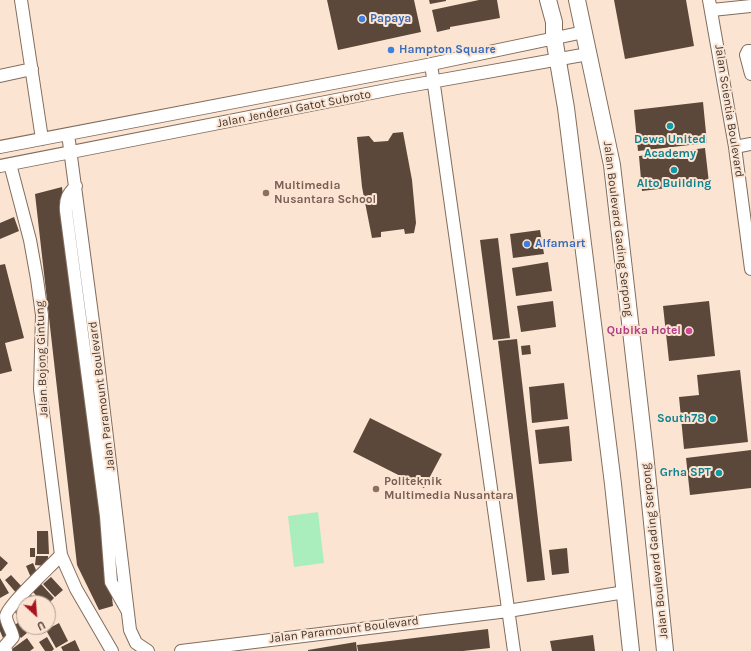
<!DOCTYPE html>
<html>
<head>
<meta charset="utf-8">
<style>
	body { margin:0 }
	#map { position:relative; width:751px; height:651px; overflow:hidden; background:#fce4d2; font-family:Karla,sans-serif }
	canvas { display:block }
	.north { position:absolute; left:16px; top:595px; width:40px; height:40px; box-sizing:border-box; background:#fce4d2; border:1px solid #b19e91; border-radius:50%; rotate:154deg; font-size:11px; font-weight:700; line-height:16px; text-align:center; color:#40362f }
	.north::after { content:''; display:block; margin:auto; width:14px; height:18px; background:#a8131f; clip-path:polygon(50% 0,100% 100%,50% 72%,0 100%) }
</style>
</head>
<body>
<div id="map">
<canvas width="751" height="651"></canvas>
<div class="north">U</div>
</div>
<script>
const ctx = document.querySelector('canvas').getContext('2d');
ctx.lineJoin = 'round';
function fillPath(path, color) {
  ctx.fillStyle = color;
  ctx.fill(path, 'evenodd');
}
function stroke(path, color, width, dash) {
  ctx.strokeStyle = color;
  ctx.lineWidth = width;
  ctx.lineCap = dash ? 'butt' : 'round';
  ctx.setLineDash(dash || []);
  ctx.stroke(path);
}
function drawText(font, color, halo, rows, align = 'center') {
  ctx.font = font + ' Karla,sans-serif';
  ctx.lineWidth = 4;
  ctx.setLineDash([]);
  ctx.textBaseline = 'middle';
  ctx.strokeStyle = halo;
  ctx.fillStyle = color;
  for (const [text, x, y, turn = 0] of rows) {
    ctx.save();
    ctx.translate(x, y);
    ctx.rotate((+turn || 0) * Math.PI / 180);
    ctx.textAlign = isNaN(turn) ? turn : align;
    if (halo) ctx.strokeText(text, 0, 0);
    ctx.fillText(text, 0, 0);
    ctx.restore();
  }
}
fillPath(new Path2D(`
	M 318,512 L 324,563 L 294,567 L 288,516 Z`), '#aaeebd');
fillPath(new Path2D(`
	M 327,0 L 414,0 L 421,32 L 338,50 Z
	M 429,0 L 446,0 L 446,1 L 430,4 Z
	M 479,0 L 497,0 L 500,18 L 450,27 L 450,29 L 437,32 L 432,10 Z
	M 614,0 L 686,0 L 694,46 L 625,59 Z
	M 703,102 L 707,143 L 638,151 L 634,110 Z
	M 403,132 L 412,180 L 416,223 L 414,233 L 405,234 L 404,229 L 381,232 L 381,237 L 372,238 L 362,187 L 357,137 L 369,136 L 374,142 L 388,141 L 393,133 Z
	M 705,148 L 709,183 L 642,191 L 639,156 Z
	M 62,187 L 113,606 L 99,610 L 77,565 L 35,194 Z
	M 14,217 L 19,231 L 0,239 L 0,223 Z
	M 540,230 L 544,254 L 513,258 L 510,234 Z
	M 498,238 L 510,338 L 493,340 L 480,240 Z
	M 548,262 L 552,291 L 516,296 L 512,268 Z
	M 5,264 L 24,338 L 5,343 L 12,371 L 0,374 L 0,265 Z
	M 553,301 L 556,327 L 521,332 L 517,306 Z
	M 709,301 L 715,356 L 669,361 L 663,306 Z
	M 517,339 L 545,580 L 527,582 L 498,341 Z
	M 530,345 L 531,354 L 522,355 L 521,346 Z
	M 740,370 L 748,442 L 684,449 L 679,397 L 699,395 L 697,375 Z
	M 564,383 L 568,419 L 532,423 L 529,387 Z
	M 370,418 L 442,454 L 424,488 L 353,452 Z
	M 569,426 L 572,461 L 539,464 L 535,430 Z
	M 751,450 L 751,488 L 690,495 L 686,458 Z
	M 37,531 L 48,531 L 49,554 L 37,554 Z
	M 30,548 L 35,548 L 35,557 L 30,557 Z
	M 567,548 L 569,573 L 552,575 L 549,550 Z
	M 0,556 L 8,563 L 1,571 L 0,571 Z
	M 36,556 L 48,556 L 48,566 L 35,565 Z
	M 33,563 L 39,577 L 32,580 L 26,566 Z
	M 11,575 L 24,589 L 18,595 L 5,580 Z
	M 51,577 L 63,590 L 55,597 L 43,584 Z
	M 0,578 L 9,593 L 0,598 Z
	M 41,584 L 54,598 L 49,603 L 43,603 L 33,592 Z
	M 31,595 L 38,603 L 23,603 Z
	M 23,607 L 24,615 L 19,618 L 15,612 Z
	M 0,612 L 11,634 L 3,638 L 0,631 Z
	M 19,622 L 27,633 L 21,638 L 12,627 Z
	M 59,623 L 68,641 L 56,648 L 46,630 Z
	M 488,629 L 490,648 L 463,651 L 358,651 L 357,645 Z
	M 593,635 L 595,651 L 552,651 L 550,641 Z
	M 47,637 L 54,649 L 52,651 L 45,651 L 39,642 Z
	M 27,638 L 34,648 L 30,651 L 13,651 L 12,649 Z
	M 75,640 L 80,651 L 63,651 L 61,647 Z
	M 356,642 L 357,651 L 308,651 L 308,650 Z`), '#5c483a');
const minor = new Path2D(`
	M 21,0 L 42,139
	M 709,0 L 735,147 L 751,269
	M 712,10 L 751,6
	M 751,51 L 748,51 L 746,55 L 751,74
	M 431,64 L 514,651
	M 0,76 L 32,69
	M 68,134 L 95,337 L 130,630 L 136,643 L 148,651
	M 0,147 L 422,66 L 584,32
	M 735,147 L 751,144
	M 10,164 L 30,240 L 37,279 L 42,315 L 40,389 L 61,555
	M 0,166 L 397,88 L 588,54
	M 76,186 C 68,194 65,199 66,211 L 106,516 L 111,582 L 127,610
	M 6,651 L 5,646 L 13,637 C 12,630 6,623 6,616 C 6,607 53,564 61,555 L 76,589 L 112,651
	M 181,651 L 508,611 L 625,592`);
const major = new Path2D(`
	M 548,0 L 554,22 L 554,38 L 566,108 L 613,484 L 631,651
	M 577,0 L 612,165 L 645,453 L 665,651`);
stroke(minor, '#826d5d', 14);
stroke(major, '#826d5d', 18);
stroke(minor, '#fff', 12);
stroke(major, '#fff', 16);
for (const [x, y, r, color] of [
	[362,19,4,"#3f7fe0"],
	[391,50,4,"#3f7fe0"],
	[670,126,4,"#0f9aa8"],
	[674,170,4,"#0f9aa8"],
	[266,193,4,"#8d6e63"],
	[527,244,4,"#3f7fe0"],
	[689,331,4,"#d1479c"],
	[713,419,4,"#0f9aa8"],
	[719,473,4,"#0f9aa8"],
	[376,489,4,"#8d6e63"]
]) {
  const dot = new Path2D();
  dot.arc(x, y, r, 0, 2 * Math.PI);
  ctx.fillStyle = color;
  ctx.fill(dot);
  stroke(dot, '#fce4d2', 1.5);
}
drawText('bold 12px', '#366cbe', '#fce4d2', [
	["Papaya",370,19],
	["Hampton Square",399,50],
	["Alfamart",535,244]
], 'left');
drawText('12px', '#40362f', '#fce4d2', [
	["Jalan Jenderal Gatot Subroto",294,109,-11],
	["Jalan Scientia Boulevard",729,111,81],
	["Jalan Boulevard Gading Serpong",618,229,83],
	["Jalan Bojong Gintung",42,359,-92],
	["Jalan Paramount Boulevard",102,396,-97],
	["Jalan Boulevard Gading Serpong",655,551,-96],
	["Jalan Paramount Boulevard",344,630,-7]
]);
drawText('bold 12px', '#0d838f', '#fce4d2', [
	["Dewa United",670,140],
	["Academy",670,154],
	["Alto Building",674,184],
	["South78",705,419,"right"],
	["Grha SPT",711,473,"right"]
]);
drawText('bold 12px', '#785e54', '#fce4d2', [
	["Multimedia",274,186],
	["Nusantara School",274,200],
	["Politeknik",384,482],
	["Multimedia Nusantara",384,496]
], 'left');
drawText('bold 12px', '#b23c85', '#fce4d2', [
	["Qubika Hotel",681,331]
], 'right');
</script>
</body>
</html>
